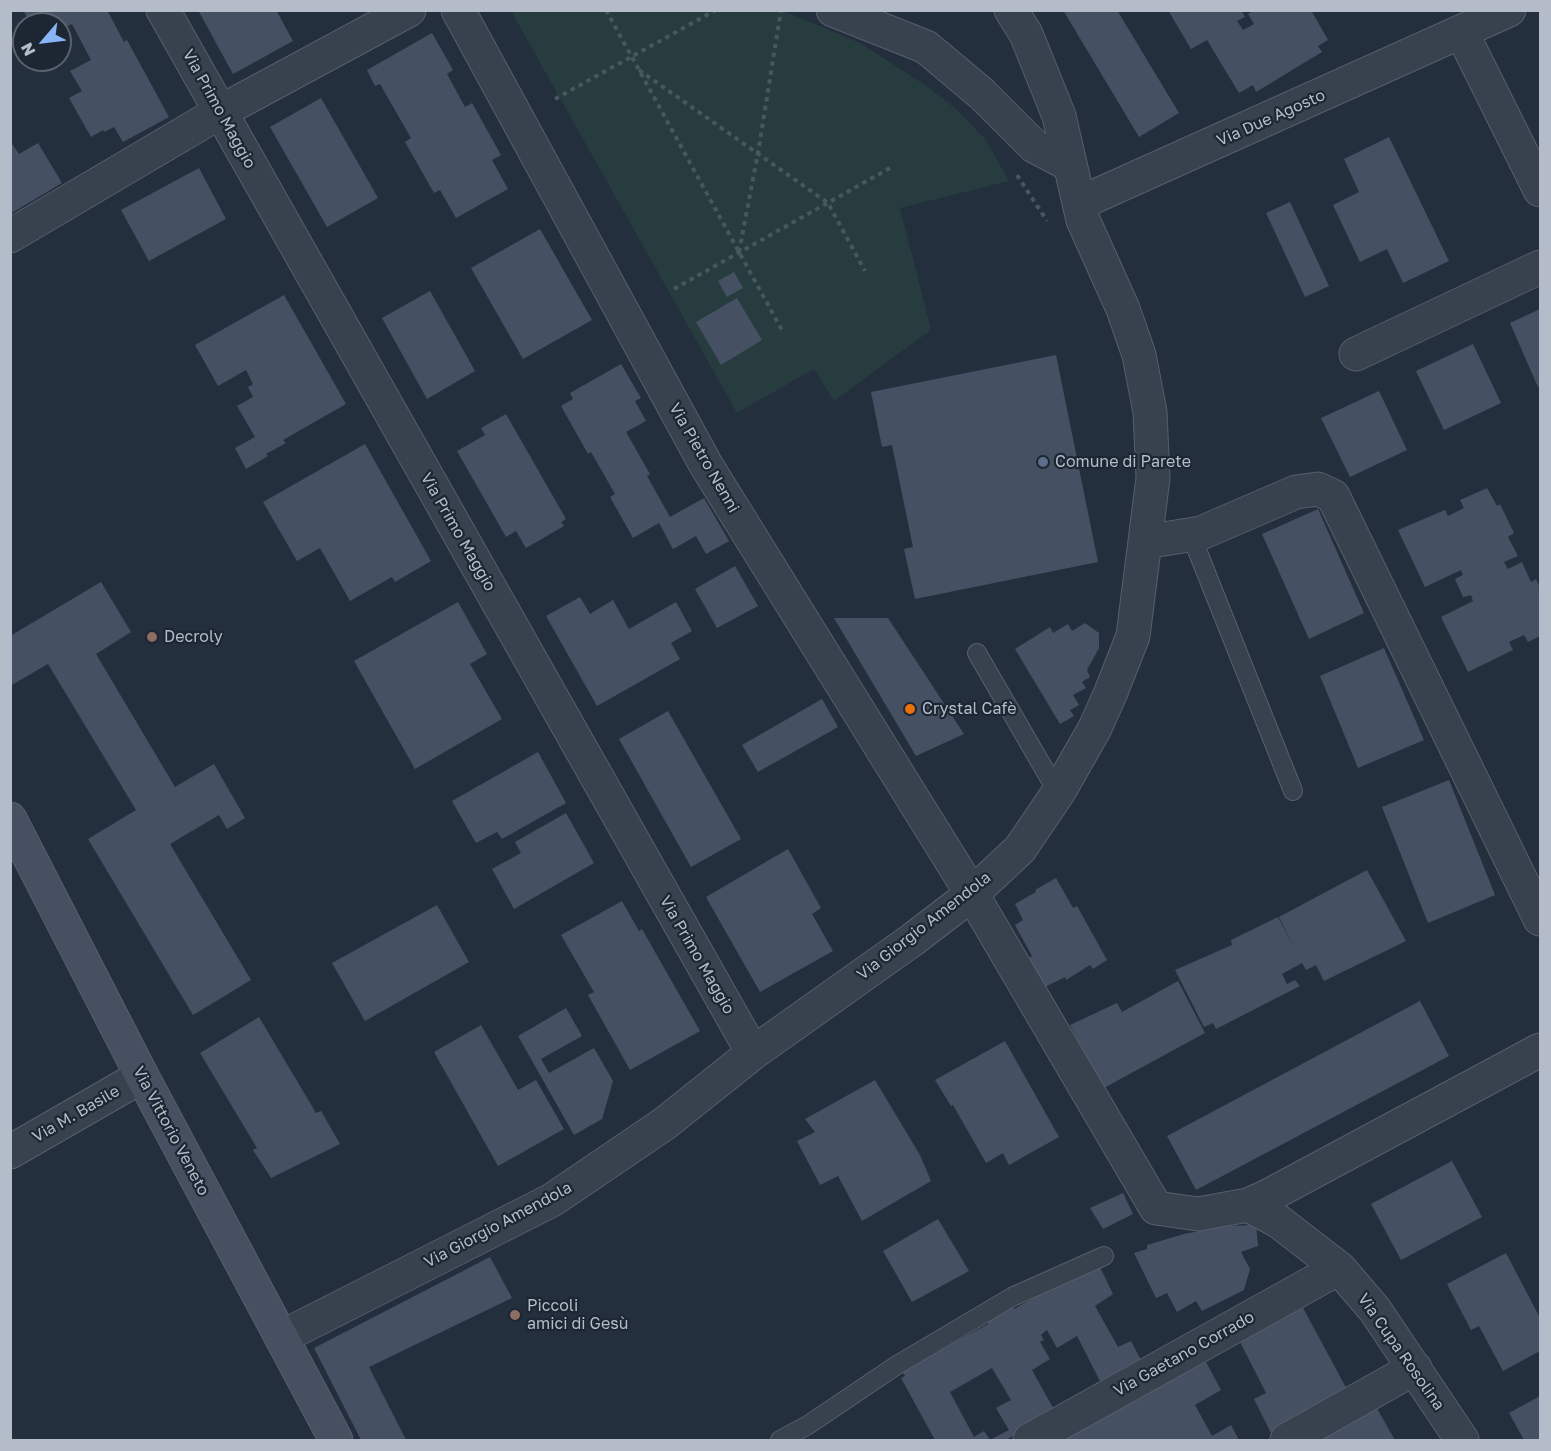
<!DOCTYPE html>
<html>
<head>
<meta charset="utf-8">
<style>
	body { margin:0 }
	#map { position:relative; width:1551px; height:1451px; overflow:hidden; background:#242f3e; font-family:"Golos Text",sans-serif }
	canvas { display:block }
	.frame { position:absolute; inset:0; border:12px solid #b4bcc9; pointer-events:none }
	.north { position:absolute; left:12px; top:12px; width:60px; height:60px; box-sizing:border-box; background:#1d2633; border:2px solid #59626f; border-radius:50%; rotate:242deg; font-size:16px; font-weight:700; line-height:24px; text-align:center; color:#b4bcc9 }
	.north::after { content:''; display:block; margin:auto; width:21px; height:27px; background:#8ab4f8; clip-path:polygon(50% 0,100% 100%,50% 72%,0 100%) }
</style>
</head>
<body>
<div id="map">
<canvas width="1551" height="1451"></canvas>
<div class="frame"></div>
<div class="north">N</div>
</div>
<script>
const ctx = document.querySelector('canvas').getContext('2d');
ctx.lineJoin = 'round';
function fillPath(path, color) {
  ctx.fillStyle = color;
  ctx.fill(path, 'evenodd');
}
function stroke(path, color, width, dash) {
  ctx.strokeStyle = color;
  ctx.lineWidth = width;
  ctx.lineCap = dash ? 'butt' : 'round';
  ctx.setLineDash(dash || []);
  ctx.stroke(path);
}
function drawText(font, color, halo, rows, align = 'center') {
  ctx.font = font + ' "Golos Text",sans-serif';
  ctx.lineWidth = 4.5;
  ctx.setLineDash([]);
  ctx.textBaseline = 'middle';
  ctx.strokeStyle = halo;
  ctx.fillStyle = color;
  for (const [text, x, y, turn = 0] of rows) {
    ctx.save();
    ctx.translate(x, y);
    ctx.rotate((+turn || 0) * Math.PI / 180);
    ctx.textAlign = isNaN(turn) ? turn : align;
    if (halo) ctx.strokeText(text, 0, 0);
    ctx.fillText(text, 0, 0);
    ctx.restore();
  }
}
fillPath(new Path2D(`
	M 511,11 L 784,11 L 860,43 L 925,85 L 956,109 L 986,140 L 1009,181 L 900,208 L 931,330 L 834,401 L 814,369 L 737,413 Z`), '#263c3f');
fillPath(new Path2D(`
	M 23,10 L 107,10 L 124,42 L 127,40 L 169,117 L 123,142 L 114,127 L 104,132 L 103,130 L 91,137 L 69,98 L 82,91 L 70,71 L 91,60 L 72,24 L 60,30 L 60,24 L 31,24 Z
	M 198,10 L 276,10 L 293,41 L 233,74 Z
	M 1063,10 L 1117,10 L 1179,113 L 1139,137 Z
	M 1168,10 L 1241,10 L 1245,17 L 1237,21 L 1243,30 L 1254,24 L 1248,14 L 1254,10 L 1311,10 L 1328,40 L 1318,46 L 1322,52 L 1256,92 L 1253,85 L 1239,93 L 1207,40 L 1191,49 Z
	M 432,33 L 453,70 L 447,74 L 465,107 L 472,103 L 501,155 L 492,160 L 508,189 L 456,218 L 440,190 L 434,193 L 405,142 L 411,138 L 380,84 L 375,86 L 367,70 Z
	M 321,98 L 378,198 L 327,227 L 270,127 Z
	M 1389,137 L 1449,261 L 1403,283 L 1387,249 L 1360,262 L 1333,205 L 1359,192 L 1344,159 Z
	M 10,141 L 19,154 L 38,143 L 62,183 L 10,214 Z
	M 199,168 L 226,219 L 149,261 L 121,210 Z
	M 1290,202 L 1329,286 L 1305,297 L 1266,213 Z
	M 540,229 L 592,320 L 523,359 L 471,268 Z
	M 734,272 L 743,288 L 727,297 L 718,281 Z
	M 430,291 L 475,371 L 427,399 L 382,318 Z
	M 284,295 L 346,404 L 283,440 L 286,443 L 266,454 L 268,456 L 246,469 L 235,448 L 255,437 L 237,406 L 253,397 L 248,387 L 253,384 L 246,370 L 218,386 L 195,345 Z
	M 737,298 L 762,340 L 721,365 L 696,322 Z
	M 1540,309 L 1540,386 L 1538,387 L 1510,323 Z
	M 1473,344 L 1501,403 L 1444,430 L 1416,371 Z
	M 1056,355 L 1098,562 L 915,599 L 904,549 L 913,547 L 892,445 L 882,447 L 871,392 Z
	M 621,364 L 641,398 L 635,401 L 646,421 L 626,432 L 650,474 L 647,476 L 670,517 L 704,498 L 729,541 L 706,554 L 696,536 L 673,549 L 659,523 L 633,538 L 610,497 L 615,494 L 591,452 L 588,454 L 561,406 L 573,399 L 570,393 Z
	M 1379,391 L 1407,450 L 1350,477 L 1321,418 Z
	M 506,414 L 566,519 L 561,522 L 564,526 L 526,548 L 516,531 L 506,537 L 457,451 L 485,435 L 481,428 Z
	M 365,444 L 431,561 L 395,582 L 392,577 L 350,601 L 320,548 L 297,561 L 263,502 Z
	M 1487,488 L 1497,506 L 1500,504 L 1514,533 L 1508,537 L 1518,556 L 1504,562 L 1508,569 L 1522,562 L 1531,582 L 1536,579 L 1540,588 L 1540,636 L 1528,642 L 1524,635 L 1509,642 L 1513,650 L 1468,672 L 1441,617 L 1473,601 L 1471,595 L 1463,597 L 1455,579 L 1463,575 L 1461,570 L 1425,587 L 1398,530 L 1445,510 L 1448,516 L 1464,508 L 1460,500 Z
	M 1318,509 L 1364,613 L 1309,639 L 1262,534 Z
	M 735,566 L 758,606 L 717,628 L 695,589 Z
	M 101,582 L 131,632 L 96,654 L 175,787 L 214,764 L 245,818 L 227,829 L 219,815 L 170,844 L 251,980 L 193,1015 L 88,839 L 136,810 L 48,664 L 10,686 L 10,636 Z
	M 580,597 L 590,614 L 613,600 L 629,629 L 676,602 L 692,631 L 671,643 L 680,659 L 597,706 L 546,616 Z
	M 458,602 L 487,654 L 470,664 L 502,719 L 415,769 L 354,661 Z
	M 834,618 L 888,618 L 964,734 L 916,756 Z
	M 1085,623 L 1099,633 L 1099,648 L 1087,670 L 1090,677 L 1082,682 L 1086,688 L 1073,695 L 1079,705 L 1070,710 L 1074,716 L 1060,724 L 1015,649 L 1050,627 L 1053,633 L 1068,624 L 1072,631 Z
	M 1384,648 L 1424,740 L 1358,768 L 1320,676 Z
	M 822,699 L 838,727 L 758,772 L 742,745 Z
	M 668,711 L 741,839 L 691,867 L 619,739 Z
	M 538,752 L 566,803 L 502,839 L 497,832 L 476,843 L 452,801 Z
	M 1449,780 L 1495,895 L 1428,923 L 1382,807 Z
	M 566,813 L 594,863 L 514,909 L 492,869 L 521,853 L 515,842 Z
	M 788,849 L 821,908 L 812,914 L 833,951 L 760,992 L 706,897 Z
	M 1367,870 L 1406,941 L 1324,981 L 1316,965 L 1306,970 L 1302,963 L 1282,974 L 1287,984 L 1295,980 L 1300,986 L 1216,1029 L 1213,1023 L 1204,1027 L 1175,970 L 1232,945 L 1231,940 L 1278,917 L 1295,949 L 1279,917 Z
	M 1056,878 L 1073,908 L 1077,906 L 1107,960 L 1093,969 L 1090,965 L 1066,980 L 1065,977 L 1043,988 L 1028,959 L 1032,956 L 1015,925 L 1023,920 L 1015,904 L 1036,892 L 1035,890 Z
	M 622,901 L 639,931 L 642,929 L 700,1031 L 630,1070 L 588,995 L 594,992 L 561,935 Z
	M 437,905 L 469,962 L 365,1021 L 332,963 Z
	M 1178,981 L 1205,1033 L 1102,1089 L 1070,1025 L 1117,1003 L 1122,1012 Z
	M 1420,1001 L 1449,1056 L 1196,1190 L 1167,1136 Z
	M 566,1008 L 582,1036 L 541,1059 L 549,1073 L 594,1048 L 613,1081 L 602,1119 L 574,1135 L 518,1036 Z
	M 259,1017 L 316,1113 L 321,1111 L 340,1144 L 271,1178 L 253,1150 L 257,1148 L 200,1053 Z
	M 481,1025 L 518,1090 L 536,1080 L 564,1129 L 498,1166 L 434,1052 Z
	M 1005,1041 L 1059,1137 L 1009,1165 L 1003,1153 L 986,1163 L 953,1105 L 951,1106 L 935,1080 Z
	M 875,1080 L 920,1155 L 931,1181 L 862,1221 L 838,1176 L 820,1185 L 797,1141 L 815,1132 L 805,1119 Z
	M 1452,1161 L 1482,1217 L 1401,1260 L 1371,1204 Z
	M 1123,1193 L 1133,1214 L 1103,1229 L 1090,1208 Z
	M 938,1219 L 969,1271 L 912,1302 L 883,1251 Z
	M 1256,1225 L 1258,1246 L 1241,1252 L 1250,1269 L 1244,1290 L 1202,1311 L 1196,1301 L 1177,1312 L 1167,1293 L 1156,1298 L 1134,1253 L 1147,1249 L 1147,1245 L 1184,1234 L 1226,1226 Z
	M 1506,1253 L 1540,1318 L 1540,1351 L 1503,1371 L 1479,1326 L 1471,1330 L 1447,1284 Z
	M 490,1257 L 512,1298 L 369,1367 L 406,1440 L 361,1440 L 314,1348 Z
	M 1100,1267 L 1113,1294 L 1095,1306 L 1118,1347 L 1131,1341 L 1142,1362 L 1102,1385 L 1077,1336 L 1057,1348 L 1047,1330 L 1041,1335 L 1044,1340 L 1040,1342 L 1050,1359 L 1032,1370 L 1057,1415 L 1030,1425 L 1006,1440 L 935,1440 L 901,1378 L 905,1376 L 902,1371 L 988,1324 L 987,1321 L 1012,1305 L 1014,1309 L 1050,1289 ZM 992,1368 L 1011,1400 L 996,1408 L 1009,1430 L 990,1440 L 984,1431 L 974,1437 L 950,1392 Z
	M 1302,1306 L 1350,1395 L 1271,1433 L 1254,1399 L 1266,1393 L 1239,1340 Z
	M 1204,1358 L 1221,1390 L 1195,1405 L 1212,1436 L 1231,1425 L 1239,1440 L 1059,1440 Z
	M 1540,1396 L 1540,1440 L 1524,1440 L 1509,1413 Z
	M 1375,1405 L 1395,1440 L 1318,1440 Z`), '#455162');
const lane = new Path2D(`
	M 1191,535 L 1293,791
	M 977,653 L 1058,793
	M 780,1440 L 808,1425 L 897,1365 L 1012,1297 L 1104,1256`);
const street = new Path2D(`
	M 163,10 L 753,1053
	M 458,10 L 706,465 L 972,894 L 1156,1208 L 1198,1214 L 1248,1205 L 1268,1196 L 1540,1050
	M 833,10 L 926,47 L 982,94 L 1034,146 L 1070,165
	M 1462,33 L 1540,190
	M 1080,203 L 1509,10
	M 10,236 L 220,112 L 409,10
	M 1356,354 L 1540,267
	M 1145,542 L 1201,533 L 1296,492 L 1318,489 L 1333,496 L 1540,919
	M 10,1152 L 142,1076
	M 1248,1205 L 1278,1221 L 1339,1268 L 1375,1310 L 1462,1440
	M 282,1337 L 552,1200 L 664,1124 L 753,1053 L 912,940 L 972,894 L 1020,849 L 1058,793 L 1095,728 L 1111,692 L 1133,636 L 1153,478 L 1150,412 L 1139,355 L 1123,309 L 1083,220 L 1059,116 L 1026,34 L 1011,10
	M 1030,1440 L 1339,1268
	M 1287,1440 L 1415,1368`);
const secondary = new Path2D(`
	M 10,819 L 142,1076 L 336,1440`);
stroke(lane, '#565f6c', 20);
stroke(street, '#565f6c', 35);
stroke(secondary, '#565f6c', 35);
stroke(new Path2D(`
	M 606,10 L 783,332
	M 639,70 L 828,203 L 865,271
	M 555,99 L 716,10
	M 1017,175 L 1047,221
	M 739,252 L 758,153 L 781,10
	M 674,289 L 890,168`), '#44595c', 4, [4.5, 4.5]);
stroke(lane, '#38414e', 18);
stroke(street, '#38414e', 33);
stroke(secondary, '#465061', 33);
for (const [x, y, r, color] of [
	[1043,462,6,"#5c6f8a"],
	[152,637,6,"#8d6e63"],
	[910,709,6,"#e8710a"],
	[515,1315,6,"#8d6e63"]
]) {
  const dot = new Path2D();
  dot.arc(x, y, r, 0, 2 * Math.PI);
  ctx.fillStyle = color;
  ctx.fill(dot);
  stroke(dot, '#1d2633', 2);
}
drawText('16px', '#b4bcc9', '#1d2633', [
	["Via Primo Maggio",219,109,61],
	["Via Due Agosto",1271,118,-24],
	["Via Pietro Nenni",704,458,60],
	["Via Primo Maggio",458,532,60],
	["Via Giorgio Amendola",924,926,-38],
	["Via Primo Maggio",697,955,60],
	["Via M. Basile",76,1114,-30],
	["Via Vittorio Veneto",171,1131,62],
	["Via Giorgio Amendola",498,1225,-28],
	["Via Cupa Rosolina",1401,1352,55],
	["Via Gaetano Corrado",1184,1354,-29]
]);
drawText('16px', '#b4bcc9', '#1d2633', [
	["Comune di Parete",1055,462],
	["Decroly",164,637],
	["Crystal Cafè",922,709],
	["Piccoli",527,1306],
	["amici di Gesù",527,1324]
], 'left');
</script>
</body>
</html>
